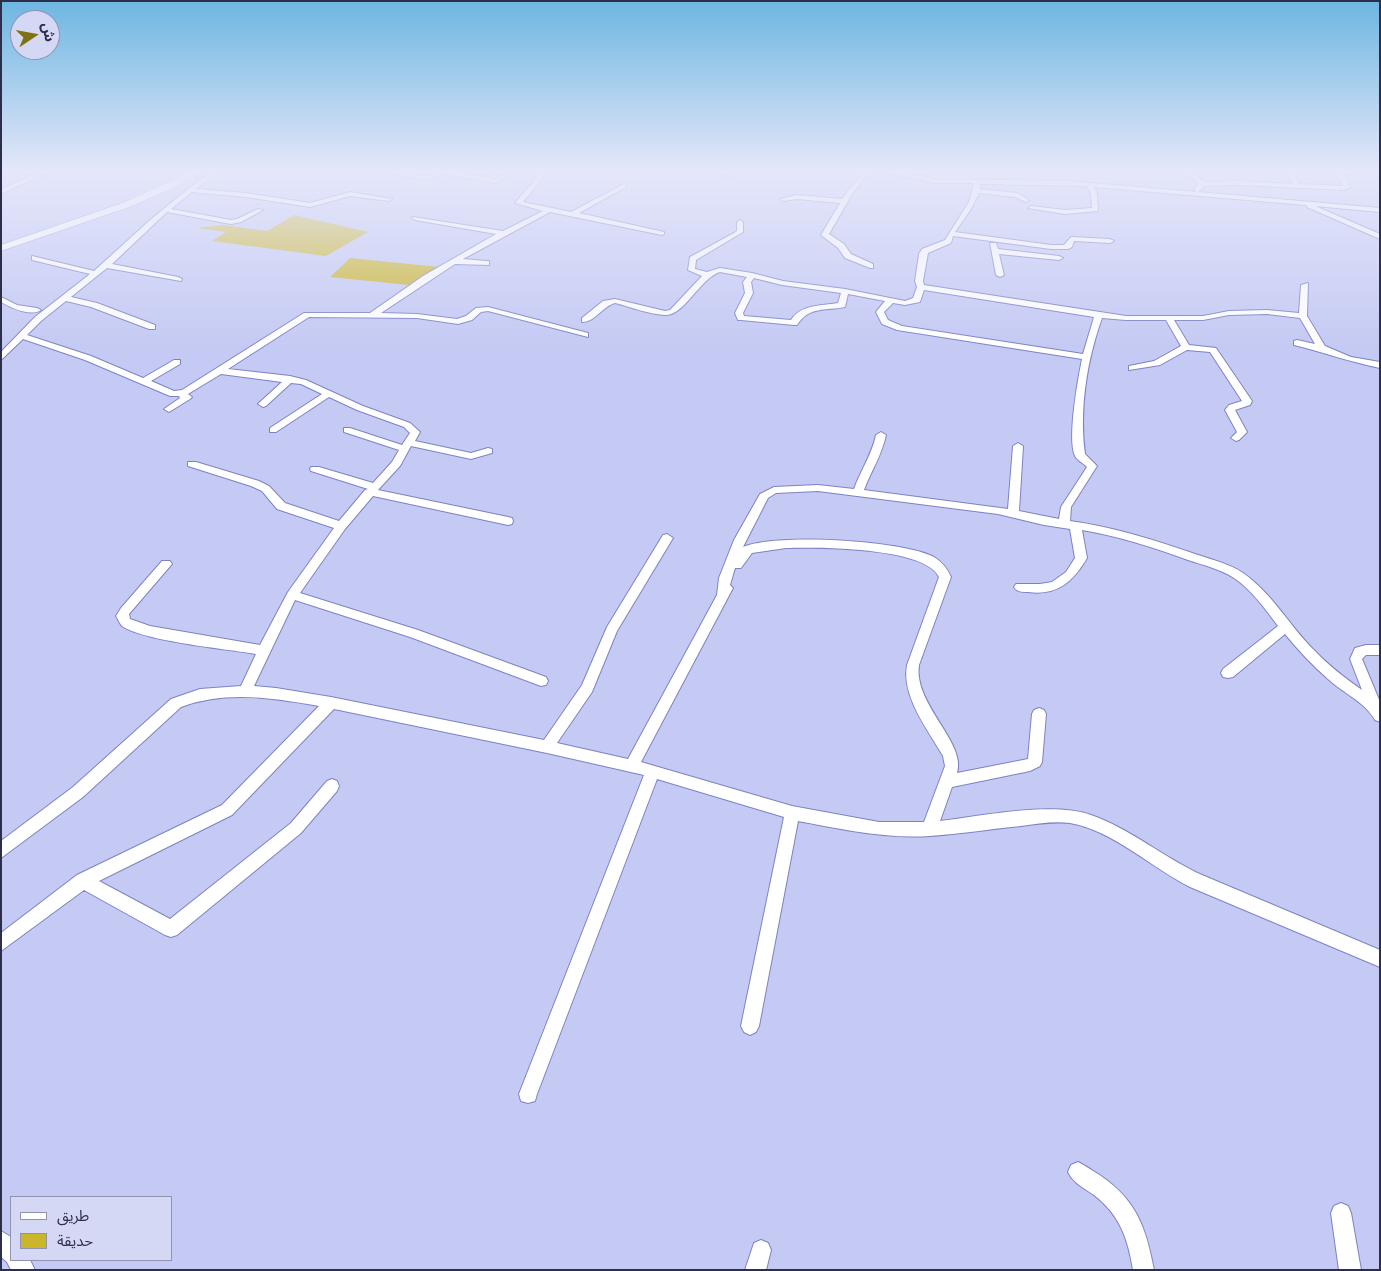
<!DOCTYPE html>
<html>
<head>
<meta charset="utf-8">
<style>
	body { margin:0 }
	#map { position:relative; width:1381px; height:1271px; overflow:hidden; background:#c5caf4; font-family:Arial,"Noto Sans Arabic",sans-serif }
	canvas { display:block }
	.frame { position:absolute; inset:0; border:2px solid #2c2e4a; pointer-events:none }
	.legend { position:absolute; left:10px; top:1196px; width:162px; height:65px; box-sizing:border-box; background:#d5d8f5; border:1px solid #9194b1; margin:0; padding:6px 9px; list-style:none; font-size:15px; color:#2c2e4a }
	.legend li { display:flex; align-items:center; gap:10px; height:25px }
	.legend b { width:25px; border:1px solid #9194b1 }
	.north { position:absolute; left:10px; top:10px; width:50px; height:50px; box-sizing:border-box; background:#d5d8f5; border:1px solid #9194b1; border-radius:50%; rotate:78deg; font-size:14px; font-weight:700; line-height:20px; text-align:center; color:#2c2e4a }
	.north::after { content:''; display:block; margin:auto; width:18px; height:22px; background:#807212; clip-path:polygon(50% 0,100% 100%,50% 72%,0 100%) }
</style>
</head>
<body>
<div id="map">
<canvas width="1381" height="1271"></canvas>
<div class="frame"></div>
<ul class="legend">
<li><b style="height:6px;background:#fff"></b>طريق</li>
<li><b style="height:14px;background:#cbb52b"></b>حديقة</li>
</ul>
<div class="north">ش</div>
</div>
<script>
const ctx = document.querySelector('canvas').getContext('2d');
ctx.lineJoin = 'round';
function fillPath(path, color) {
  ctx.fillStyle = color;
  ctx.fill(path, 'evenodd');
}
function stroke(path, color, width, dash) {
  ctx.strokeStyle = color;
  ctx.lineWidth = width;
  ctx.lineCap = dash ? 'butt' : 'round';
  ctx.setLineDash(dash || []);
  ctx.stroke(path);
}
fillPath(new Path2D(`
	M 294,215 L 368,232 L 326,256 L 212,241 L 226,232 L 197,228 L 223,225 L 267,231 Z
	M 350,258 L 439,267 L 409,285 L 330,277 Z`), '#cbb52b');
const minor = new Path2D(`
	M 44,170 L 53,170 L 1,194 L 1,189 Z
	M 214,170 L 222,170 L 196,189 L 246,193 L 310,203 L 350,192 L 392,199 L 389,201 L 350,196 L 310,207 L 246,197 L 192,192 L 171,209 L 231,220 L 237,219 L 258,209 L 263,210 L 241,222 L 231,224 L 167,212 L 112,264 L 178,277 L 182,279 L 181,281 L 107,268 L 71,297 L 97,303 L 155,325 L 155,329 L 149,329 L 91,307 L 66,301 L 41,321 L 27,335 L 91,356 L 143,378 L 174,360 L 180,360 L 180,364 L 151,381 L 174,391 L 182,390 L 304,313 L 370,313 L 423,276 L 496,234 L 415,220 L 412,218 L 413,217 L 503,231 L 543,211 L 515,203 L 535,180 L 539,170 L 545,170 L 540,182 L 523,202 L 571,212 L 624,184 L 626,185 L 626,187 L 579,213 L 664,232 L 664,234 L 662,235 L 550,212 L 463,259 L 486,261 L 489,261 L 489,265 L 455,264 L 381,313 L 417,314 L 457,319 L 466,316 L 476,308 L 488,307 L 588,333 L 588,337 L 488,311 L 481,312 L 472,320 L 458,324 L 417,318 L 309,317 L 228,369 L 290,376 L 306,380 L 363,406 L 410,423 L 420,432 L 415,441 L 471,453 L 488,448 L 492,449 L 492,453 L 471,459 L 411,446 L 400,466 L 378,490 L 508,517 L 512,518 L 513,521 L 512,524 L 508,525 L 373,496 L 345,529 L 300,593 L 418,630 L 546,677 L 548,681 L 546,685 L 541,686 L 410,637 L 295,600 L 254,686 L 276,688 L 331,697 L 544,740 L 582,685 L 607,627 L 663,535 L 667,534 L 673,538 L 617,631 L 592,692 L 557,743 L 628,759 L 717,595 L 719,578 L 734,540 L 760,494 L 774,487 L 818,485 L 854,489 C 861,470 872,454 876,435 L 881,432 L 886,435 C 882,455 871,471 864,490 L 1008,509 L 1013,446 L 1018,443 L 1023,446 L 1019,511 L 1059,519 L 1061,507 L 1087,467 C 1083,463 1077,460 1075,456 C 1067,439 1078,378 1082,359 L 897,330 L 882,324 L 876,312 L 885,301 L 848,294 L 845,307 C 825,311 809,306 797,325 L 794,325 L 741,320 L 738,320 L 735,313 L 745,293 L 743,282 L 747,277 L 720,272 C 699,279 684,317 664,315 C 648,314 631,307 615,303 C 603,306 594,323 582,322 L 582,318 L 603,301 L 615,299 L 665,311 L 670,310 L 702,276 L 688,270 L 690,257 L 734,233 L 737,231 L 737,222 L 740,220 L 743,222 L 743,232 L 696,260 L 695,269 L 707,272 L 720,268 L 752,273 L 783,281 L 845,289 L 905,301 L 913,298 L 917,287 L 915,281 L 919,254 L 922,249 L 945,240 L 969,202 L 974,183 L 934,183 L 876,170 L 890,170 L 934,179 L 1068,181 L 1196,192 L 1194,190 L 1198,184 L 1184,170 L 1191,170 L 1204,182 L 1238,181 L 1293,184 L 1287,170 L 1293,170 L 1299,184 L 1343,186 L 1335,170 L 1341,170 L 1350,187 L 1344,190 L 1238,185 L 1204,186 L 1198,192 L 1380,208 L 1380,212 L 1315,206 L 1380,234 L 1380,239 L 1307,207 L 1306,205 L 1094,187 L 1097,194 L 1098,211 L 1065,214 L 1028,208 L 1031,206 L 1065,210 L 1092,208 L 1091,194 L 1087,186 L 980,184 L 980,189 L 1017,193 L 1029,200 L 1026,202 L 1015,197 L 979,193 L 971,209 L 955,232 L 1051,245 L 1064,245 L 1071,237 L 1110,239 L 1114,241 L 1110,243 L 1074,241 L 1072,247 L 1068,249 L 1051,249 L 953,236 L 951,243 L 928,253 L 923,281 L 924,285 L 1126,316 L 1203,316 L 1229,311 L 1267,310 L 1299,313 L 1301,285 L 1308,283 L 1307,316 L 1325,346 L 1351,357 L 1380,362 L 1380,368 C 1350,362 1323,352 1294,345 L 1294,341 L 1297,340 L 1315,344 L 1300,318 L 1267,314 L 1229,315 L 1203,320 L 1174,320 L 1189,345 L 1216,348 L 1252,401 L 1250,405 L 1235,410 L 1247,432 L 1239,440 L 1236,441 L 1231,438 L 1237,432 L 1225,410 L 1229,405 L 1242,401 L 1210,352 L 1187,350 L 1160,365 L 1129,370 L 1129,366 L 1154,361 L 1181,346 L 1166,320 L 1126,320 L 1102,318 C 1087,360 1079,409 1085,454 L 1097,466 L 1071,507 L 1070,521 C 1114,527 1155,540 1198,555 C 1213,560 1230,564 1243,573 C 1273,594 1290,627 1315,651 C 1329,666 1345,678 1362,690 L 1350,659 L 1355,648 L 1366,645 L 1380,645 L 1380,655 L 1366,655 L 1362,659 L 1380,702 L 1380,722 L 1375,720 C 1365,702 1343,693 1328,679 C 1312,665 1298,650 1285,634 L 1233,677 L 1228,678 L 1223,677 L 1221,673 L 1223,669 L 1278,626 C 1265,609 1252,590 1234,578 C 1220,569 1203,565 1188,560 C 1153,547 1118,536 1082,530 L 1087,558 C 1073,582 1057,596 1028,592 C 1022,592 1017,592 1014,587 L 1016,584 L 1040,584 L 1052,582 L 1066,572 L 1075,558 L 1070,529 L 1044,525 L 998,514 L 818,491 L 776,493 L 768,498 L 743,547 C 777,533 901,540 934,557 C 942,562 947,568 951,577 L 919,665 C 913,704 967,743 957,773 L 1028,759 L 1032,714 L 1034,710 L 1039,708 L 1044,710 L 1046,714 L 1042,762 L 1040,766 L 1030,771 L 952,787 L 940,821 C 981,816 1053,801 1091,815 C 1131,829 1164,858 1202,875 L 1380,950 L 1380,967 L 1190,887 C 1152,868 1112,830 1070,823 C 1054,821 1036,824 1021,826 C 990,829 960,834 930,836 C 885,839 842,829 798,821 L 759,1026 L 756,1032 L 750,1035 L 744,1032 L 741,1026 L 784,817 L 657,779 L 537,1094 L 535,1101 L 528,1103 L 521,1101 L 519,1094 L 644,775 L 547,753 L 334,709 L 232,815 L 99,881 L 170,919 L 291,823 L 327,781 L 332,779 L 337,781 L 339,786 L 337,791 L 301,833 L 177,935 L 171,937 L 165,935 L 84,890 L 1,951 L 1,933 L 77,875 L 222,805 L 319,706 C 273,698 226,690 181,707 L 83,797 L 1,858 L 1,841 L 73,787 L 171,699 L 200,689 L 241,686 L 256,654 C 227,649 143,641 122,626 C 120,624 118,619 116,616 L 121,608 L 162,561 L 170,561 L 172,564 L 129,614 L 130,619 L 150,626 L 260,645 L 288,592 L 334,528 L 277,509 L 262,491 L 251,486 L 188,466 L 188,462 L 196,462 L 259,481 L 269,486 L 285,503 L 339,521 L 365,490 L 368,489 L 311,471 L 310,469 L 311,467 L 319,467 L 373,483 L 392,462 L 399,450 L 344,432 L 344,428 L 350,428 L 402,445 L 410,433 L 404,427 L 357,410 L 329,397 L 276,432 L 270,432 L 270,428 L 322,394 L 301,384 L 291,383 L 266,406 L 263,407 L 258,404 L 260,402 L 282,382 L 221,374 L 188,394 L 192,397 L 190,399 L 169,412 L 164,409 L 180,398 L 179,396 L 170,396 L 85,360 L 23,339 L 1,360 L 1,352 L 35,317 L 90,274 L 32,260 L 32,256 L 94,271 L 149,221 L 188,189 ZM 754,278 L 782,285 L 841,293 L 838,303 C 821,306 801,304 791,320 L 744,316 L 743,313 L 753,293 L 751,282 ZM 924,290 L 1094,317 L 1083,354 L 902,326 L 888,320 L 884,312 L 893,303 L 905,305 L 920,302 ZM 786,548 C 817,547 925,547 939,577 L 907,665 C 901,696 928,730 943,756 L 945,766 L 924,822 L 879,822 L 792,806 L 641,762 L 733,588 L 730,585 L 735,568 L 741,568 L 752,553 Z
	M 375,170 L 391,170 L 426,176 L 444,170 L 494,179 L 507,173 L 510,175 L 495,183 L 443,174 L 426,180 Z
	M 712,170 L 722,170 L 734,175 L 731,177 Z
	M 864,170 L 871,170 L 852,194 L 829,234 L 844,244 L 851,254 L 873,264 L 873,268 L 870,268 L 845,258 L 838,248 L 821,235 L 840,203 L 797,199 L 783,201 L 780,199 L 797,195 L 842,199 Z
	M 1369,170 L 1380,170 L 1380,173 Z
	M 990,243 L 996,243 L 998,249 L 1059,256 L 1063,258 L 1059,260 L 999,254 L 1004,275 L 1000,277 L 996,275 Z
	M 1,297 L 17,305 L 37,308 L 41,310 C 31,317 11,308 1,302 Z
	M 1078,1162 C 1086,1166 1093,1171 1101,1176 C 1137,1201 1146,1228 1154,1270 L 1133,1270 C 1128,1239 1120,1215 1094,1195 C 1084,1188 1073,1183 1068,1172 L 1071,1165 Z
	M 1341,1203 L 1348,1206 L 1351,1213 L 1361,1270 L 1339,1270 L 1331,1213 L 1334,1206 Z
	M 1,1231 L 11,1237 L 11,1260 L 30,1260 L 35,1270 L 11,1270 L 7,1262 L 1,1257 Z
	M 761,1240 L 768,1243 L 771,1250 L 766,1270 L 745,1270 L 754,1243 Z`);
const highway = new Path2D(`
	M 195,170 L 206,170 L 181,184 L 132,206 L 1,251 L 1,245 L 125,202 Z`);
stroke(minor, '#7d82c4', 2);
stroke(highway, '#7d82c4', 1);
fillPath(minor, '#fff');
fillPath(highway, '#fff');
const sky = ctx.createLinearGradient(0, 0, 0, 348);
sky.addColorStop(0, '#6db6e1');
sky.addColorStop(0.49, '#e5e7fa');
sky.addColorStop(1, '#e5e7fa00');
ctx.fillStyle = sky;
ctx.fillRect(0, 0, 1381, 348);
</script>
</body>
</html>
